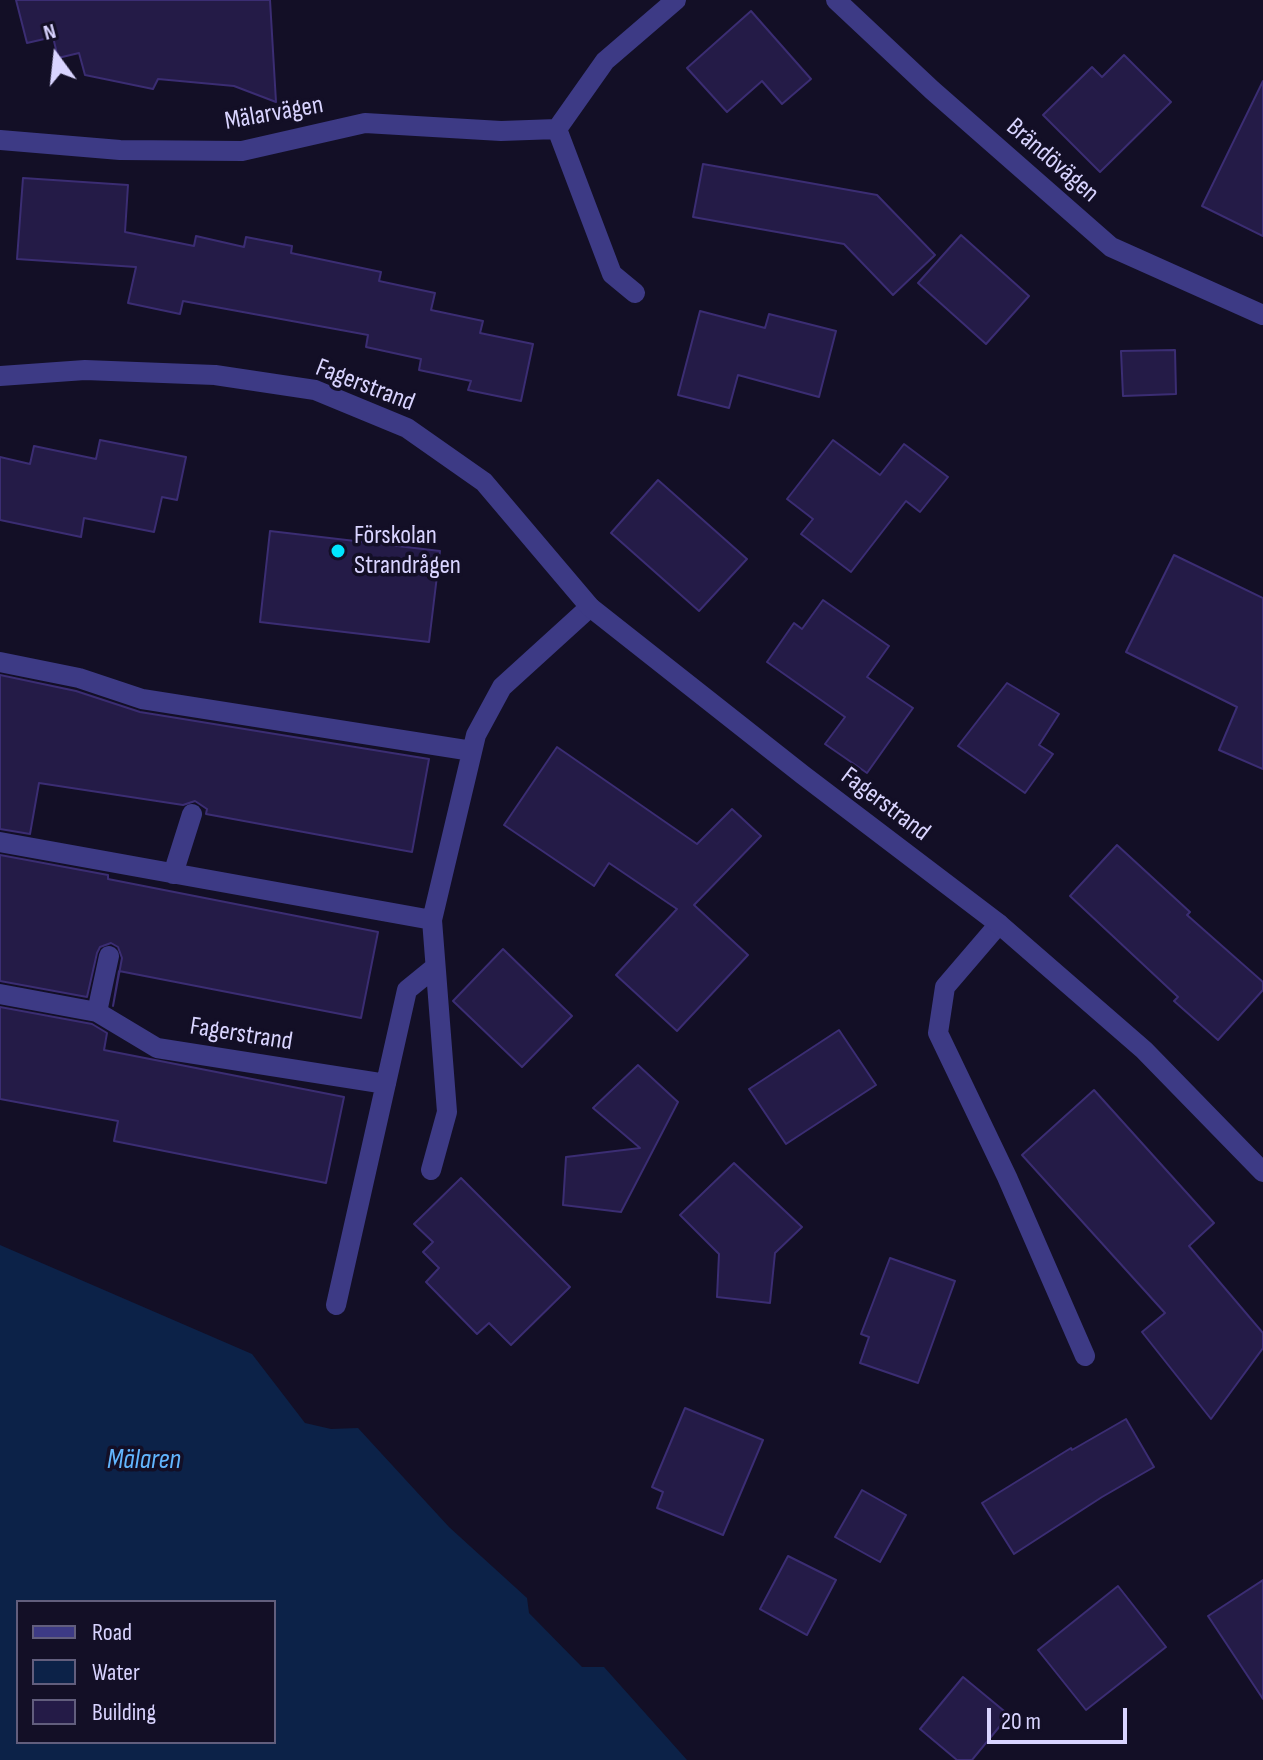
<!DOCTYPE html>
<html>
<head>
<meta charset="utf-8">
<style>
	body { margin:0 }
	#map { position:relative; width:1263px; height:1760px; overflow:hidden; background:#130f26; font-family:"Sofia Sans Condensed",sans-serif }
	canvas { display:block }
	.legend { position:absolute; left:16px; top:1600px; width:260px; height:144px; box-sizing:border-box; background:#130f26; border:2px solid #625e7d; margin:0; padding:10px 14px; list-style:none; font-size:24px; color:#d9d4ff }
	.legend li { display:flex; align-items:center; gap:16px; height:40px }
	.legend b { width:40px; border:2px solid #625e7d }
	.north { position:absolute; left:16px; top:16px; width:80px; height:80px; -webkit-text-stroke:6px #130f26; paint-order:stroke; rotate:345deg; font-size:22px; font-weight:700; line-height:32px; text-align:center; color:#d9d4ff }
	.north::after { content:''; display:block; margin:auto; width:28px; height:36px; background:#d9d4ff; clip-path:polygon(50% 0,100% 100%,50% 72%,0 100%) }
	.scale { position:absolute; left:987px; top:1708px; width:140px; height:36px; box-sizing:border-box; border:4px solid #d9d4ff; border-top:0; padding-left:10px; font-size:24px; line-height:28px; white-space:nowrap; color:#d9d4ff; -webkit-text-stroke:6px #130f26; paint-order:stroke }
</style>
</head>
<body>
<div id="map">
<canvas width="1263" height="1760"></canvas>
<ul class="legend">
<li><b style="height:10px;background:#3d3a85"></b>Road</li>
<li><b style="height:22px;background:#0c2248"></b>Water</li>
<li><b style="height:22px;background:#241b47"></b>Building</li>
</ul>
<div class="north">N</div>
<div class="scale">20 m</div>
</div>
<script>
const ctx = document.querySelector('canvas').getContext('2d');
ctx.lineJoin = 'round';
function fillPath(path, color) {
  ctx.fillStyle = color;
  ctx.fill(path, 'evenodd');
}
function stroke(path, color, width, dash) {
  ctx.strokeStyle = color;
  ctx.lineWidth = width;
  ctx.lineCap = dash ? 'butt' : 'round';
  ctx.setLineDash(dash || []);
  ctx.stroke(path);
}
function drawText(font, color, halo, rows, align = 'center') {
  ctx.font = font + ' "Sofia Sans Condensed",sans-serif';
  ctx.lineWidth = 7;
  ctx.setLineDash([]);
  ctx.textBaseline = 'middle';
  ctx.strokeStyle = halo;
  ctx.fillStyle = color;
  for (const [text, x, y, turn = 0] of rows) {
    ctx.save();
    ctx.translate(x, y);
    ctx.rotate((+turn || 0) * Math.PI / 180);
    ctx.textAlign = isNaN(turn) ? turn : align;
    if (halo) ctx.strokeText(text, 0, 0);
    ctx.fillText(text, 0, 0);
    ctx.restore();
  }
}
fillPath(new Path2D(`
	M 0,1245 L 252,1354 L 305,1423 L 331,1429 L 358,1428 L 449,1527 L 527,1598 L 529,1613 L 582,1667 L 604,1667 L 687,1760 L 0,1760 ZM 18,1602 L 274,1602 L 274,1742 L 18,1742 Z`), '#0c2248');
const building = new Path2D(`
	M 16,0 L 270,0 L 276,102 L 234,86 L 158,79 L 153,89 L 85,75 L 79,53 L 58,58 L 53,37 L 27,43 Z
	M 751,11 L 811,79 L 782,104 L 762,81 L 727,112 L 687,68 Z
	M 1124,55 L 1171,102 L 1100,172 L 1043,115 L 1092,67 L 1102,77 Z
	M 1263,81 L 1263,236 L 1202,206 Z
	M 703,164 L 877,195 L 935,255 L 893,295 L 844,244 L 693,217 Z
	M 23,178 L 128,185 L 125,232 L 194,246 L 196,236 L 244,247 L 246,237 L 292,246 L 291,253 L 381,272 L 379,281 L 435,293 L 431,310 L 483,321 L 480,333 L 533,344 L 521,401 L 468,390 L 471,381 L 419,370 L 421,359 L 366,347 L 368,335 L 183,301 L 180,314 L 128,303 L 136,267 L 17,259 Z
	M 961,235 L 1029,296 L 986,344 L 918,283 Z
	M 700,311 L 765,328 L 769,314 L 836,331 L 819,397 L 738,375 L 729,408 L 678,395 Z
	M 1175,350 L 1176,394 L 1123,396 L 1121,351 Z
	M 100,440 L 186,457 L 177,500 L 162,497 L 154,532 L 84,518 L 81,537 L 0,520 L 0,457 L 30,464 L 34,446 L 96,459 Z
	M 833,440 L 880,475 L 904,444 L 948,477 L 920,512 L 906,501 L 851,572 L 801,534 L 813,519 L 787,499 Z
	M 658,480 L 747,559 L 699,611 L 611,533 Z
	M 270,531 L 440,551 L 429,642 L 260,622 Z
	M 1174,555 L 1263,598 L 1263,769 L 1219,750 L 1237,707 L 1126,652 Z
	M 823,600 L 889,646 L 867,677 L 913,708 L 867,773 L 825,744 L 845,717 L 767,662 L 794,623 L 802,629 Z
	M 0,675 L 76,691 L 140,712 L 429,759 L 412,852 L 206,814 L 207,809 L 195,801 L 183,805 L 39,783 L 30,834 L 0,829 Z
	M 1007,683 L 1059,714 L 1039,745 L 1053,754 L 1025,793 L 958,746 Z
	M 557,747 L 697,844 L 732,809 L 761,836 L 694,905 L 748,955 L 677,1031 L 616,975 L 677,909 L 609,863 L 594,886 L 504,825 Z
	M 1117,845 L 1190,912 L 1187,915 L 1263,982 L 1263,990 L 1218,1040 L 1174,1001 L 1178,997 L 1070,896 Z
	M 0,855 L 108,875 L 108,879 L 378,932 L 361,1018 L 119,971 L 113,1006 L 122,958 L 118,947 L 111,943 L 100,947 L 97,953 L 87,997 L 0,981 Z
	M 503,949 L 572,1016 L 522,1067 L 453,1001 Z
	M 0,1007 L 92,1024 L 107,1033 L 104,1050 L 344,1097 L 326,1183 L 114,1141 L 118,1121 L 0,1099 Z
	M 839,1030 L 876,1085 L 786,1144 L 749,1089 Z
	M 638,1065 L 678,1102 L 621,1212 L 563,1205 L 566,1157 L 640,1148 L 593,1108 Z
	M 1094,1090 L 1214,1223 L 1189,1246 L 1263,1333 L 1263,1348 L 1211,1419 L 1142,1332 L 1165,1313 L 1022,1155 Z
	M 734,1163 L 802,1227 L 775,1253 L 770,1303 L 717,1297 L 719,1254 L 680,1215 Z
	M 461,1178 L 570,1287 L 511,1345 L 489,1323 L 477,1334 L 426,1282 L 439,1268 L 423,1252 L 433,1242 L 414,1224 Z
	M 890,1258 L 955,1281 L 918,1383 L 860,1363 L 869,1337 L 861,1334 Z
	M 685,1408 L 763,1440 L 723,1535 L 657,1508 L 663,1492 L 652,1487 Z
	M 1126,1419 L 1154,1467 L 1102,1497 L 1014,1554 L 982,1503 L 1071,1448 L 1072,1450 Z
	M 862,1490 L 906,1515 L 880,1562 L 835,1537 Z
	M 788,1556 L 836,1580 L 807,1635 L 760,1609 Z
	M 1263,1580 L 1263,1699 L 1208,1616 Z
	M 1118,1586 L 1166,1647 L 1086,1710 L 1038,1650 Z
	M 963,1677 L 1009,1715 L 972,1760 L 957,1760 L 920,1729 Z`);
fillPath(building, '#241b47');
stroke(building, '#3b2d73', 2);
stroke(new Path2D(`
	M 0,662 L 79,678 L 142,699 L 472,751
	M 0,842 L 432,920
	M 173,874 L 192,814
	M 999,924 L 945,987 L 938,1033 L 1007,1177 L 1085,1356
	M 0,994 L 97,1012 L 157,1048 L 386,1084
	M 97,1012 L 109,956
	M 431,1170 L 447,1112 L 432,920 L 476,735 L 502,687 L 590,607
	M 336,1305 L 407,990 L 434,968`), '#3d3a85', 20);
stroke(new Path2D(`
	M 836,0 L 932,90 L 1111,247 L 1263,315
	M 557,129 L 612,274 L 635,293
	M 0,140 L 120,150 L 242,151 L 365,123 L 501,131 L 557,129 L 605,61 L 676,0
	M 0,376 L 85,370 L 215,375 L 315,390 L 407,428 L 484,482 L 590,607 L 803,775 L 999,924 L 1144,1050 L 1263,1172`), '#3d3a85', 20);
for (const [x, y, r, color] of [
	[338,551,8,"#00e5ff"]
]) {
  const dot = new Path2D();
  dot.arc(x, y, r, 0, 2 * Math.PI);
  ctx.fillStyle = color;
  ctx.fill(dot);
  stroke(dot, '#130f26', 3);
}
drawText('26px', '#d9d4ff', '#130f26', [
	["Mälarvägen",274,114,-10],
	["Brändövägen",1052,161,41],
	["Fagerstrand",365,386,21],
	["Fagerstrand",885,805,37],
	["Fagerstrand",241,1035,9]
]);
drawText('26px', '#d9d4ff', '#130f26', [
	["Förskolan",354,536],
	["Strandrågen",354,566]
], 'left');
drawText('italic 28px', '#62b6ff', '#130f26', [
	["Mälaren",144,1461]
]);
</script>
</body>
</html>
